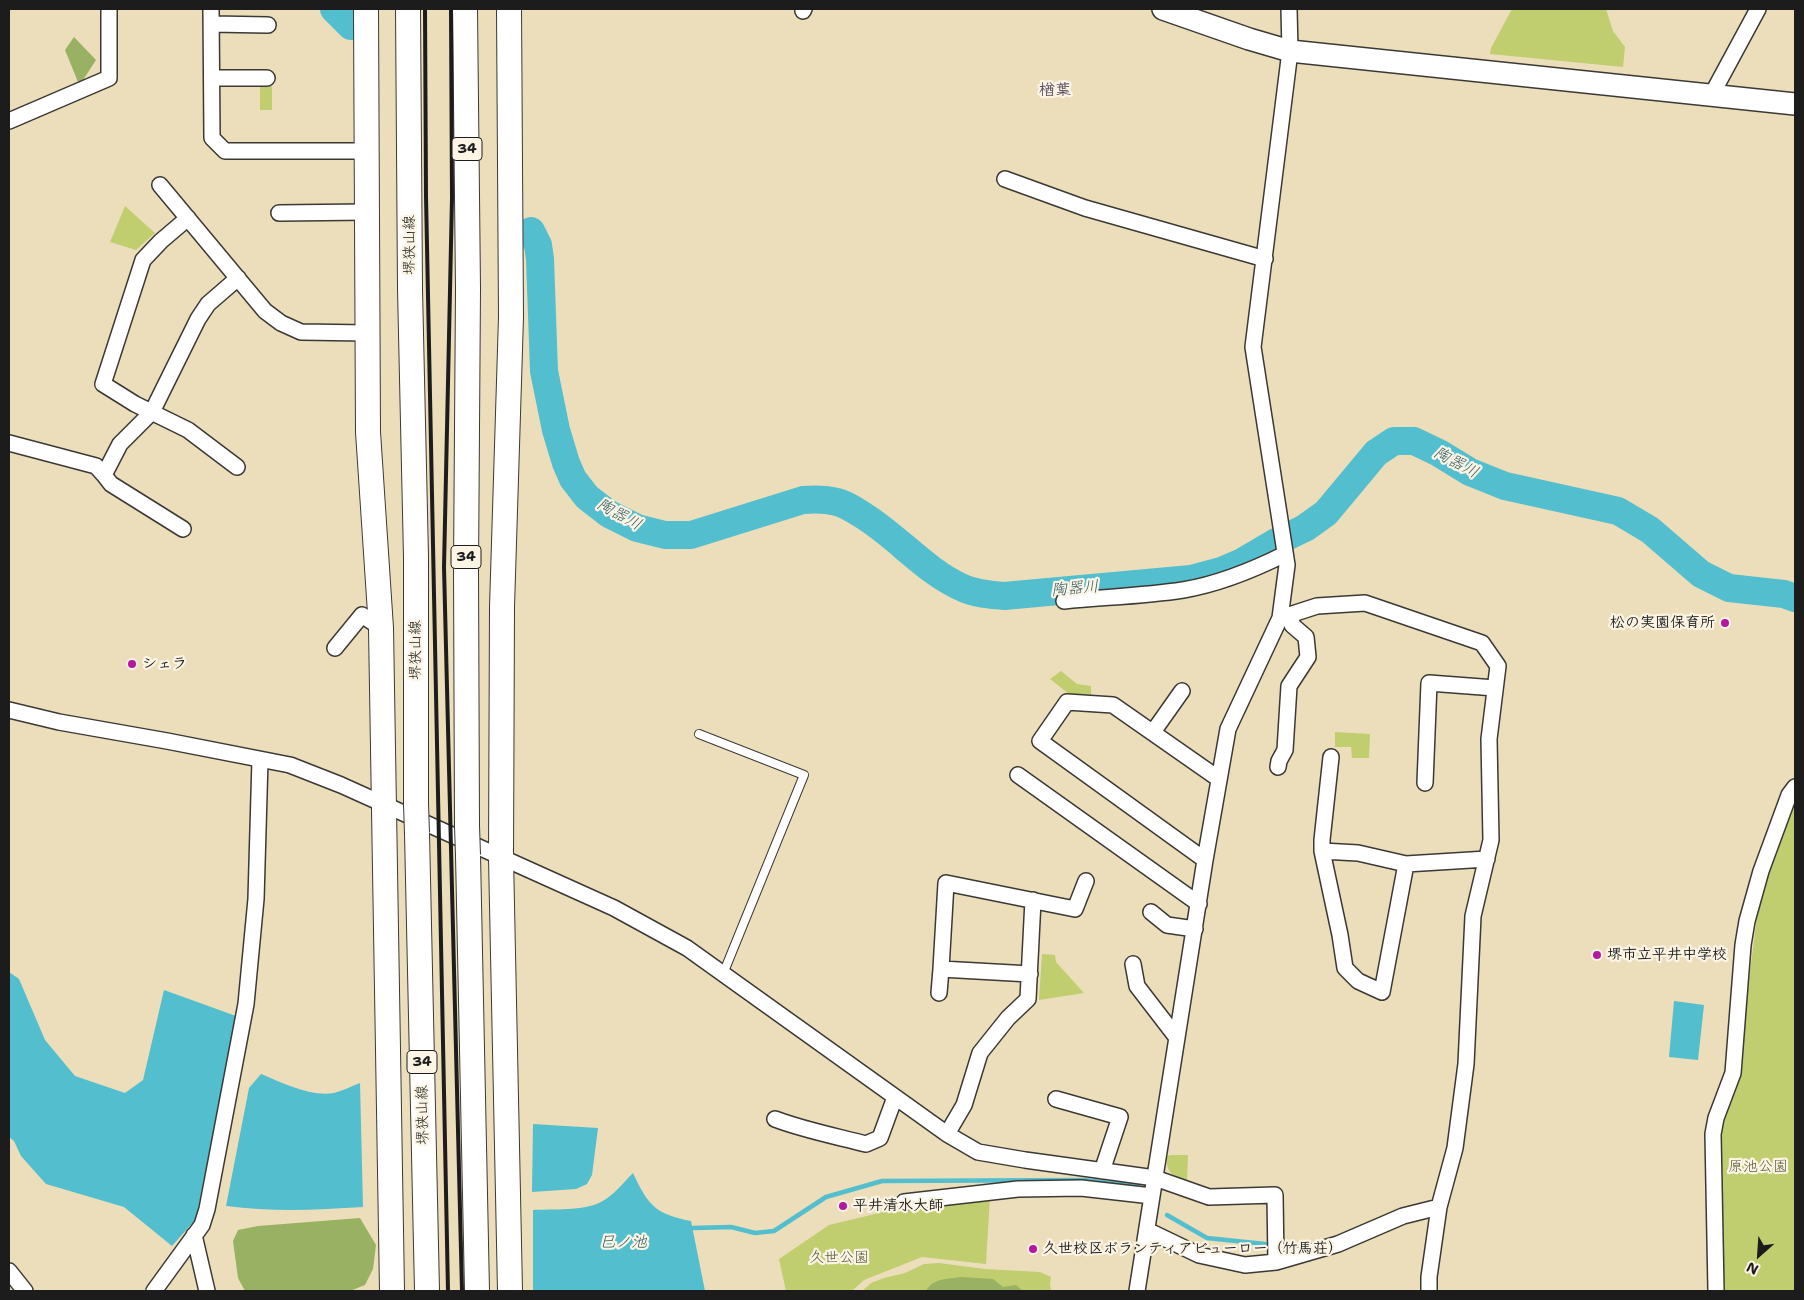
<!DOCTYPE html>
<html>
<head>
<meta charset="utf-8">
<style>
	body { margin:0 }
	#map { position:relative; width:1804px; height:1300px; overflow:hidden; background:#ecdebb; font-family:"Shantell Sans",sans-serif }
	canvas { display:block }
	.frame { position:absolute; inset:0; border:10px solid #1c1c1c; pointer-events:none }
	.north { position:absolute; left:1734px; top:1230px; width:50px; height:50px; -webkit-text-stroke:4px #fcf5e5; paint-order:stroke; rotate:206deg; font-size:14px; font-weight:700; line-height:20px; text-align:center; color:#1c1c1c }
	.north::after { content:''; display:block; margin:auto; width:18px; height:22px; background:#1c1c1c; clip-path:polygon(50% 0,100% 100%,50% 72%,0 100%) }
</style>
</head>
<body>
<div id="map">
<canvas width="1804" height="1300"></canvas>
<div class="frame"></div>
<div class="north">N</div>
</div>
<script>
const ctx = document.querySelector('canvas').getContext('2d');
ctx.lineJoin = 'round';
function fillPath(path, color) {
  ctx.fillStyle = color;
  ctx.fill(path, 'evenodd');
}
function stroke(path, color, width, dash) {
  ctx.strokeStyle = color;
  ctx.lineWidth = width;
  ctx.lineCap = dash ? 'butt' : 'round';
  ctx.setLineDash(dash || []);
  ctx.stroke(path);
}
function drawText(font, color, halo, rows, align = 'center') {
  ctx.font = font + ' "Shantell Sans","Klee One",sans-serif';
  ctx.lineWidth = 4.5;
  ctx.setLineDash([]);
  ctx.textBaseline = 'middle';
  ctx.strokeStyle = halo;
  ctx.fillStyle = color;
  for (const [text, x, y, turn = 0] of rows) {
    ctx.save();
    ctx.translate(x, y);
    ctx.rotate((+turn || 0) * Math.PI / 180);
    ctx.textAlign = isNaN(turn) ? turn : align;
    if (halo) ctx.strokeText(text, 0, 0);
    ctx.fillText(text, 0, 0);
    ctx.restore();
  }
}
fillPath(new Path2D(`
	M 1512,9 L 1606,9 L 1613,31 L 1625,47 L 1623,67 L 1490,54 L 1491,48 Z
	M 260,86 L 272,86 L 272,110 L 260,110 Z
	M 125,206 L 155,233 L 136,250 L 110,242 Z
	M 1061,671 L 1077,684 L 1091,686 L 1091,695 L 1069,694 L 1050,679 Z
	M 1335,732 L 1370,734 L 1369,758 L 1352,758 L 1351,747 L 1335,747 Z
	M 1795,802 L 1795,1291 L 1721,1291 L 1720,1143 L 1722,1122 L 1739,1080 L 1746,1003 L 1759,901 Z
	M 1042,954 L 1055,955 L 1056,962 L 1084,993 L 1039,1000 Z
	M 1170,1155 L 1188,1155 L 1187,1181 C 1173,1175 1167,1175 1166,1157 Z
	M 990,1196 L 986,1264 L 922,1257 L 864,1280 L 852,1291 L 786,1291 L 779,1259 L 829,1225 L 908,1206 Z
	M 939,1263 L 985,1269 L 1040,1272 L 1051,1277 L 1050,1283 L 1051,1291 L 862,1291 L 871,1283 L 884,1278 L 905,1273 L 924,1264 Z`), '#c0ce70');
fillPath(new Path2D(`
	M 74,37 L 96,60 L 83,80 L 78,82 L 65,50 Z
	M 360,1218 L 376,1245 L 373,1269 L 365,1285 L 350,1291 L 245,1291 L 238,1278 L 233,1241 L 238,1230 L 258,1226 Z
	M 961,1277 L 993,1279 L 1003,1287 L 1016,1285 L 1023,1291 L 926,1291 C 933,1278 948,1279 961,1277 Z`), '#98b162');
fillPath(new Path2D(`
	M 9,972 L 19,979 L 45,1040 L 75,1076 L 125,1093 L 143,1080 L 164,990 L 236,1016 L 196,1219 L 172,1246 L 124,1207 L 46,1184 L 21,1156 L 14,1141 L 9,1137 Z
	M 1674,1001 L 1704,1005 L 1698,1060 L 1669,1057 Z
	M 261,1074 C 283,1083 310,1097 334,1093 C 342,1091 352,1086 360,1083 L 363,1207 C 317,1210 272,1212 226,1206 L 249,1088 Z
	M 533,1124 L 598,1128 L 592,1175 L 587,1184 L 576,1189 L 532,1192 Z
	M 633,1173 C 648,1205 655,1214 691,1221 L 705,1291 L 533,1291 L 533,1210 C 552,1209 584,1211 601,1202 C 614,1195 623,1183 633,1173 Z`), '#53bece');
stroke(new Path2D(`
	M 1167,1215 L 1207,1238 L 1265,1244
	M 693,1228 L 731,1227 L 755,1233 L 774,1231 L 826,1197 L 882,1181 L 1083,1180 L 1138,1186`), '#53bece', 4.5);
stroke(new Path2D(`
	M 334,9 L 351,26
	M 531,231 L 538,245 L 540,259 L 544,371 L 556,430 L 566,463 L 573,479 L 587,497 L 609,514 L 637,528 L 665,535 L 691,535 L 803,500 C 814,499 826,499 837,502 C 846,504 856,511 864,516 C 899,538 925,571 963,588 C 976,594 991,595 1004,596 L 1191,579 L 1221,571 L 1242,562 L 1276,542 L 1305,528 L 1326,513 L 1376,453 L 1394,441 L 1414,441 L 1439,453 L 1470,472 L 1505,486 L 1618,511 L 1650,530 L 1701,574 L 1729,588 L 1784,594 L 1795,598`), '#53bece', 28);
const lane = new Path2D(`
	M 699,734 L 804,775 L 723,974`);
const street = new Path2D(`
	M 211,9 L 212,138 L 225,151 L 366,151
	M 803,11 L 804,9
	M 212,24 L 268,25
	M 212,78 L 267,78
	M 1711,96 L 1758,9
	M 9,121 L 109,78 L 109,9
	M 1005,179 L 1085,208 L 1265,259
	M 160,185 L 265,311 L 281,323 L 301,332 L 367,333
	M 279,213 L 367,212
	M 188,218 L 161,241 L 143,260 L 103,384 L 135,404 L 188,430 L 237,467
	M 9,443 L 96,466 L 104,475
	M 183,529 L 111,484 L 104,475 L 120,444 L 152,412 L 198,319 L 208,304 L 238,278
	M 1064,601 C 1104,597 1144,596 1183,590 C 1219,584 1253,570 1285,554
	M 1280,618 L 1317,606 L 1365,603 L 1482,643 L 1498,666 L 1489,739 L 1491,840 L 1473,916 L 1466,1064 L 1455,1148 L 1439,1207 L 1429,1277 L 1429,1291
	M 335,648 L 362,615 L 381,628
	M 9,710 L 59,722 L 167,741 L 290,765 L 341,785 L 614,908 L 687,948 L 947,1134 L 978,1152 L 1025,1160 L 1155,1178 L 1209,1197 L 1275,1195 L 1276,1262
	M 1153,732 L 1182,691
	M 1331,757 L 1322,840 L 1322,851 L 1340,935 L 1345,968 L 1358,981 L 1382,992 L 1406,864
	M 1278,767 L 1279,761 L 1285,750 L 1289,686 L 1308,657 L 1306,637 L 1292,625 L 1291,615
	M 1018,775 L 1199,904
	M 1425,783 L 1429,683 L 1495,688
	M 1322,851 L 1358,853 L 1406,864 L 1487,859
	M 1205,860 L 1040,741 L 1067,702 L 1113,705 L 1219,779
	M 1151,912 L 1167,925 L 1195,929
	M 1133,964 L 1137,986 L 1177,1038
	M 1030,974 L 941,969 L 946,883 L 1075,909 L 1086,881
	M 939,993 L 941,969
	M 1056,1099 L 1120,1117 L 1102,1171
	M 775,1119 C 804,1130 835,1136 866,1144 L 880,1138 L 895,1097
	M 947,1134 L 964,1105 L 980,1053 L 1008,1018 L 1028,999 L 1033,900
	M 904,1202 L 1018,1189 L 1081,1188 L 1152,1196
	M 1147,1230 L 1199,1255 L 1245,1265 L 1276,1262 L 1338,1244 L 1403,1216 L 1439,1207
	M 194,1235 L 207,1291
	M 9,1271 L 25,1291
	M 154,1291 L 202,1225 L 207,1209 L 246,1004 L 256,899 L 260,760
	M 1137,1291 L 1205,860 L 1228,729 L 1280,618 L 1287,565 L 1253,347 L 1290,51 L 1289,9
	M 1716,1291 L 1713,1134 L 1716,1118 L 1733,1073 L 1743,945 L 1747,921 L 1761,871 L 1789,795 L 1795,787`);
const secondary = new Path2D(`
	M 1163,9 L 1249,39 L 1290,51 L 1795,104`);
const primary = new Path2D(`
	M 366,9 L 368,432 L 381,628 L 392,1291
	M 408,9 L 410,289 L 416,557 L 416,804
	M 465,9 L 468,289 L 466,568 L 467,826
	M 509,9 L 511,317 L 502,607 L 501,857 L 510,1291
	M 417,833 L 427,1291
	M 468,855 L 477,1291`);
stroke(lane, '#3b3934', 10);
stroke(street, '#3b3934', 18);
stroke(secondary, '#3b3934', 24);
stroke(primary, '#3b3934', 26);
stroke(lane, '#fff', 8);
stroke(street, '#fff', 15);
stroke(secondary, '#fff', 21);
stroke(primary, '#fff', 24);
stroke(new Path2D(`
	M 425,9 L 426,196 L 448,1291
	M 451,9 L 452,198 L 444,567 L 462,1291`), '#1c1c1c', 4);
const primaryBridge = new Path2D(`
	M 416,804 L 417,833
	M 467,826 L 468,855`);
stroke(primaryBridge, '#3b3934', 26, []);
stroke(primaryBridge, '#fff', 24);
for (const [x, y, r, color] of [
	[1725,623,5,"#b5179e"],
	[132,664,5,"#b5179e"],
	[1597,955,5,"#b5179e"],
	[843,1206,5,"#b5179e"],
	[1033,1249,5,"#b5179e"]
]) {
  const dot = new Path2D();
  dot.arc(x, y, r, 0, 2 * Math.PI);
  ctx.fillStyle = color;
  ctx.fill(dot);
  stroke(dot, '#fcf5e5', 2);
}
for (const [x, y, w] of [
	[467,149,30],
	[466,557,30],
	[422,1062,30]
]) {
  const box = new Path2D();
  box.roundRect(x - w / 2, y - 11.5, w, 23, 4);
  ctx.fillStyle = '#fcf5e5';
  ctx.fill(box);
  stroke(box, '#1c1c1c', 1);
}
drawText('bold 14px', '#1c1c1c', null, [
	["34",467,149],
	["34",466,557],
	["34",422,1062]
]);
drawText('15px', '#1c1c1c', '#fcf5e5', [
	["堺狭山線",410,245,-90],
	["堺狭山線",416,650,-90],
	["堺狭山線",423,1115,-91]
]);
drawText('bold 15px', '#1c1c1c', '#fcf5e5', [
	["松の実園保育所",1715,623,"right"],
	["シェラ",142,664],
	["堺市立平井中学校",1607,955],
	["平井清水大師",853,1206],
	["久世校区ボランティアビューロー（竹馬荘）",1043,1249]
], 'left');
drawText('15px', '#555a39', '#fcf5e5', [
	["原池公園",1758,1167],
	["久世公園",839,1258]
]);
drawText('bold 16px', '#594f62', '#fcf5e5', [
	["楢葉",1055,91]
]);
drawText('italic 16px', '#325d63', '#fcf5e5', [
	["陶器川",1456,463,28],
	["陶器川",619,515,29],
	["陶器川",1075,589,-5],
	["巳ノ池",623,1243]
]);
</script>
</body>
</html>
